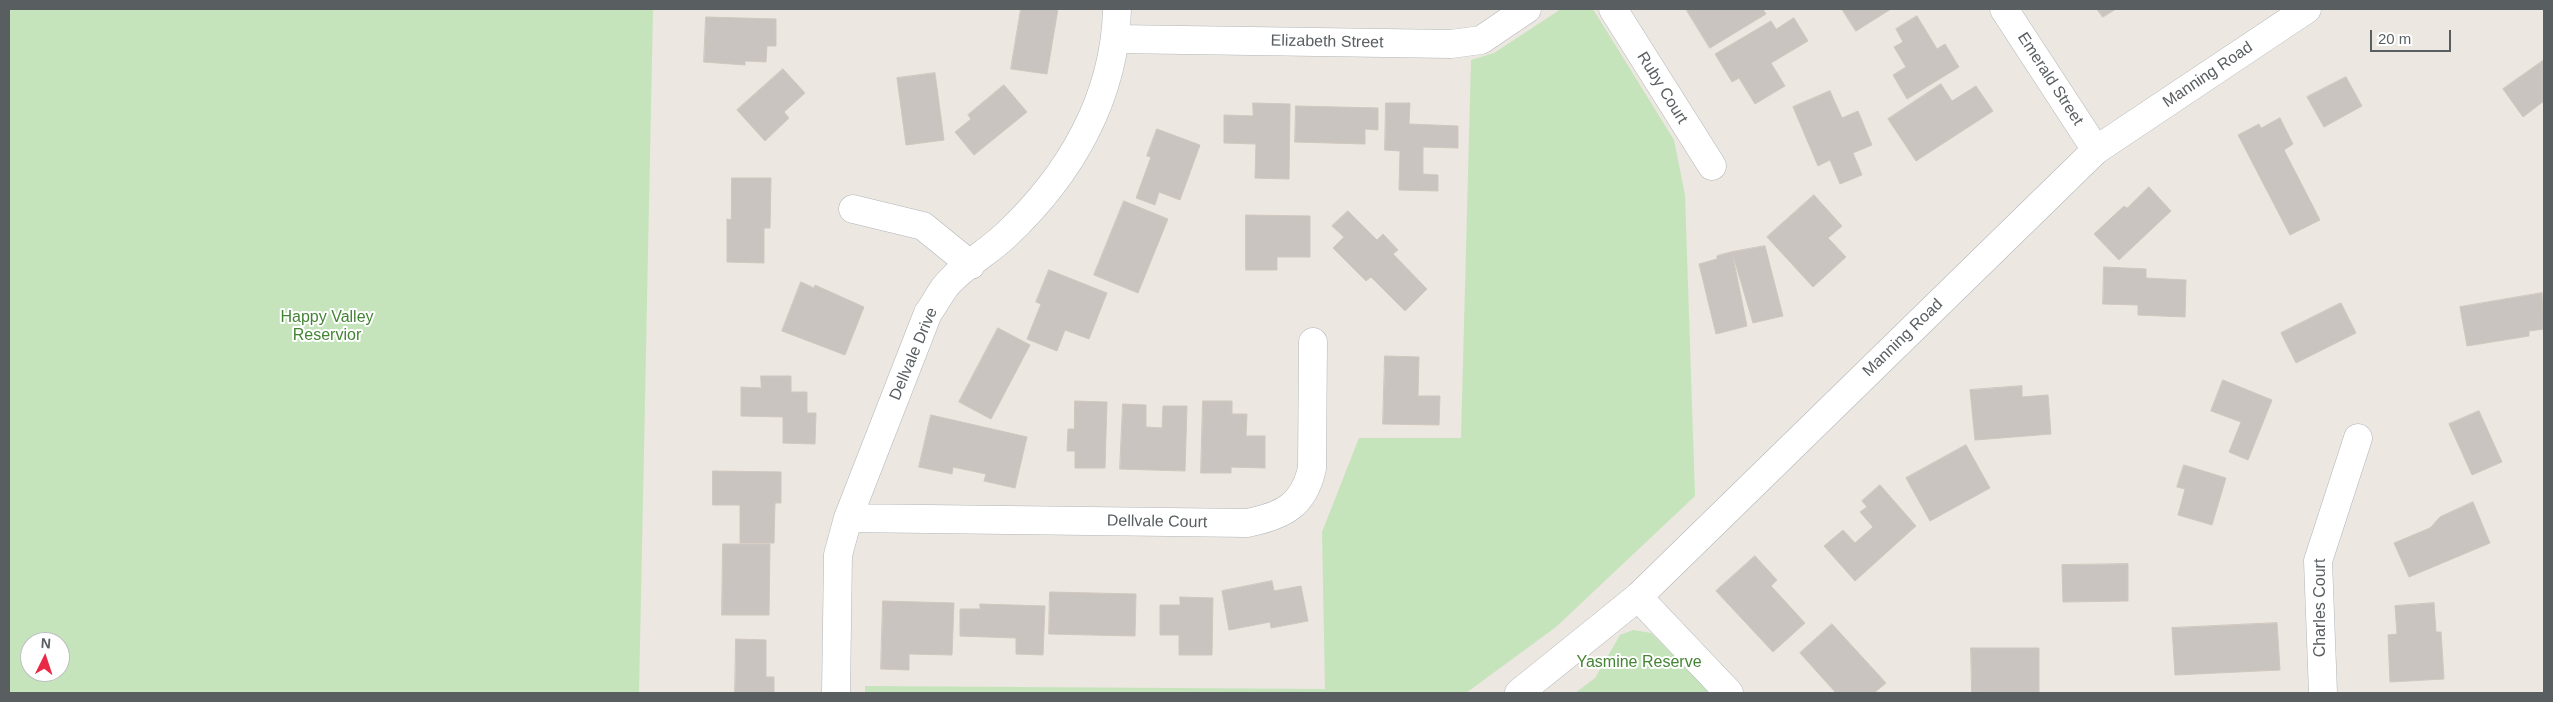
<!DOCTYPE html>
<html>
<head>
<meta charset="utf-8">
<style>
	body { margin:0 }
	#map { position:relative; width:2553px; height:702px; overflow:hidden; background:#ece7e0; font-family:Arial,sans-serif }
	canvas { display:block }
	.frame { position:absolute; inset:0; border:10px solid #595e61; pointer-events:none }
	.north { position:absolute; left:20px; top:632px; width:50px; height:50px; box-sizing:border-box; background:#fff; border:1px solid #bdbfc0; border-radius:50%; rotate:4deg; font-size:14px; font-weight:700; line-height:20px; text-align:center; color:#595e61 }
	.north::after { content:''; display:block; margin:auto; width:18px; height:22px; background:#e92945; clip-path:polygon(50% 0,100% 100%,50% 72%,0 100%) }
	.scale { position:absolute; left:2370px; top:30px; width:81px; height:22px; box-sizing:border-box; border:2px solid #595e61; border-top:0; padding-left:6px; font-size:15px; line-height:18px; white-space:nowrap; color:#595e61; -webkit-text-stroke:4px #fff; paint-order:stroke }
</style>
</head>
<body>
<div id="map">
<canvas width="2553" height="702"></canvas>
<div class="frame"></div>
<div class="north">N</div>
<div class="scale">20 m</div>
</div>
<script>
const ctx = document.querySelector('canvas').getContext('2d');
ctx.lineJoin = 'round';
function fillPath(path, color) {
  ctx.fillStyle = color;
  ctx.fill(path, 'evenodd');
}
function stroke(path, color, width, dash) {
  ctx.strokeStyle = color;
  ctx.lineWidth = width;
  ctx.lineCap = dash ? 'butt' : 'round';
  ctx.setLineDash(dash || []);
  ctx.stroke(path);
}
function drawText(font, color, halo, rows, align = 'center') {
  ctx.font = font + ' Arial,sans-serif';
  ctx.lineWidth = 4;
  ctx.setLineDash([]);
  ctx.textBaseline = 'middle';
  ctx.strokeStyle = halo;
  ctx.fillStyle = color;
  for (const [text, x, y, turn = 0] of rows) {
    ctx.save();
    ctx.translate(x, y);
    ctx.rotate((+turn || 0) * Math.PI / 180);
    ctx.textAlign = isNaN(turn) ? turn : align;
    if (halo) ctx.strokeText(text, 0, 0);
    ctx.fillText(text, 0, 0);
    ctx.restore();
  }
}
fillPath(new Path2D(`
	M 9,9 L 653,9 L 639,693 L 9,693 ZM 30,642 L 60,642 L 60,672 L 30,672 Z
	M 1561,9 L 1593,9 L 1674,140 L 1685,195 L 1695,496 L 1556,627 L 1466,693 L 865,693 L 865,686 L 1325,689 L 1322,532 L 1359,438 L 1461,438 L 1471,60 L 1494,53 Z
	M 1633,630 L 1651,633 L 1712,693 L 1575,693 L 1595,678 L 1620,635 Z`), '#c5e4bc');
const building = new Path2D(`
	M 1021,9 L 1058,9 L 1047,74 L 1011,69 Z
	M 1686,9 L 1763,9 L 1766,14 L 1710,48 Z
	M 1842,9 L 1891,9 L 1856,31 Z
	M 2097,9 L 2116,9 L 2103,17 Z
	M 1917,16 L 1937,49 L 1945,44 L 1959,67 L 1907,99 L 1893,75 L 1906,67 L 1894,47 L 1903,42 L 1896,29 Z
	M 706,17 L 776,19 L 776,46 L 767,46 L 766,62 L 745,61 L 745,65 L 704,62 Z
	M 1794,18 L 1808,41 L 1771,63 L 1785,86 L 1755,104 L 1739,78 L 1732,82 L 1715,54 L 1771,21 L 1776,29 Z
	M 2544,60 L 2544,101 L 2523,117 L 2503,89 Z
	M 783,69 L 805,93 L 784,112 L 789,118 L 765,141 L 737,110 Z
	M 935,73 L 944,140 L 906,145 L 897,78 Z
	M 2346,77 L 2362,106 L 2324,127 L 2307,97 Z
	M 1941,84 L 1952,101 L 1976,86 L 1993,111 L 1916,161 L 1888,119 Z
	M 1004,85 L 1027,112 L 974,155 L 955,132 L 971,119 L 968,115 Z
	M 1830,91 L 1842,118 L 1858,111 L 1872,145 L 1853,153 L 1862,175 L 1840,184 L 1830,160 L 1818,166 L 1793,107 Z
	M 1253,103 L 1290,104 L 1289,179 L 1255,178 L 1256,144 L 1224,143 L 1224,115 L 1253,116 Z
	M 1386,103 L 1410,103 L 1409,124 L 1458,126 L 1458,148 L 1423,147 L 1423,174 L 1438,175 L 1438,191 L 1399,190 L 1400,151 L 1385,150 Z
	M 1296,106 L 1378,108 L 1378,130 L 1365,129 L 1365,144 L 1295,142 Z
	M 2280,118 L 2293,144 L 2284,150 L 2320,220 L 2290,235 L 2238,135 L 2259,124 L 2261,128 Z
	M 1157,129 L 1200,145 L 1180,200 L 1159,192 L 1155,205 L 1136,198 L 1151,157 L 1147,156 Z
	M 732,178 L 771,178 L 770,228 L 764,228 L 764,263 L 727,262 L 727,219 L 731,220 Z
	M 2149,187 L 2171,211 L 2119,260 L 2094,234 L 2124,206 L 2127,208 Z
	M 1814,195 L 1842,226 L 1828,238 L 1846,257 L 1813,287 L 1767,237 Z
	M 1124,201 L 1168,219 L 1138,293 L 1094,275 Z
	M 1348,211 L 1377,240 L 1383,234 L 1398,250 L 1393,254 L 1427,289 L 1405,311 L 1371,277 L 1366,281 L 1333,248 L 1344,237 L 1332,226 Z
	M 1246,215 L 1310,216 L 1310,257 L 1277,257 L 1277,270 L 1246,270 Z
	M 1765,246 L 1783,316 L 1753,323 L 1732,252 Z
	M 1732,252 L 1747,326 L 1716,334 L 1699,264 L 1717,259 L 1717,256 Z
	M 2104,267 L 2146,269 L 2146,278 L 2186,280 L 2185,317 L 2138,315 L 2138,305 L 2103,304 Z
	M 1049,270 L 1107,293 L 1089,339 L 1065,330 L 1057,351 L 1027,339 L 1041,304 L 1036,302 Z
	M 801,282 L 814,288 L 815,285 L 864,307 L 845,355 L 782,331 Z
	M 2542,293 L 2544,329 L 2529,331 L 2529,336 L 2467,346 L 2460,307 Z
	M 2341,303 L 2356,333 L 2296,363 L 2281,333 Z
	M 998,328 L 1030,345 L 991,419 L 959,402 Z
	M 1385,356 L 1419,357 L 1418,396 L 1440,396 L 1439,425 L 1383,424 Z
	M 761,376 L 791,376 L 791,392 L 807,392 L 807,413 L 816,413 L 815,444 L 783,443 L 783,417 L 741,416 L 741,387 L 761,388 Z
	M 2223,380 L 2272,400 L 2248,460 L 2229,452 L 2241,422 L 2211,411 Z
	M 2022,386 L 2022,397 L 2048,395 L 2051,434 L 1975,440 L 1970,390 Z
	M 1075,401 L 1107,402 L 1105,468 L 1075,468 L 1075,451 L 1067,451 L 1068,429 L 1074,429 Z
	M 1203,401 L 1232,401 L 1232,414 L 1247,414 L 1246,436 L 1265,436 L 1265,468 L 1231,467 L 1231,473 L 1201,473 Z
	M 1123,404 L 1146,405 L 1146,427 L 1162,428 L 1163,406 L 1187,406 L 1185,471 L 1120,469 Z
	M 2479,411 L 2502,462 L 2472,475 L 2449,424 Z
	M 931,415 L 1027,437 L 1015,488 L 984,481 L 986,474 L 953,467 L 952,474 L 919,467 Z
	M 1966,445 L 1990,488 L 1930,521 L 1906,478 Z
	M 2184,465 L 2226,478 L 2212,525 L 2178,515 L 2185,489 L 2177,487 Z
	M 713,471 L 781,472 L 781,503 L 775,503 L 774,543 L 740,543 L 740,505 L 713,505 Z
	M 1880,485 L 1916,526 L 1855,581 L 1824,546 L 1843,530 L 1855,543 L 1873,527 L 1860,512 L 1867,507 L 1862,501 Z
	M 2473,502 L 2490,543 L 2409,577 L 2394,543 L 2430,528 L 2440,517 Z
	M 723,544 L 770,544 L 769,615 L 722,615 Z
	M 1755,556 L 1777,580 L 1771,586 L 1805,623 L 1773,652 L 1716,591 Z
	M 2128,564 L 2128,601 L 2063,602 L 2062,565 Z
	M 1272,581 L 1274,591 L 1301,586 L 1308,621 L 1271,628 L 1270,622 L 1229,630 L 1222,591 Z
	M 1050,592 L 1136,594 L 1135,636 L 1049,634 Z
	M 1180,597 L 1213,598 L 1212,655 L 1179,655 L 1179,635 L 1160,635 L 1160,605 L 1180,605 Z
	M 883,601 L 954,603 L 952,655 L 909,654 L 909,670 L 881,669 Z
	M 2434,603 L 2436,632 L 2441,632 L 2444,679 L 2390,682 L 2388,635 L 2397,634 L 2395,606 Z
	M 980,604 L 1045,606 L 1043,655 L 1016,654 L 1016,638 L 960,636 L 960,609 L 980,609 Z
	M 2277,623 L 2280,670 L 2175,675 L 2172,628 Z
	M 1832,624 L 1886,683 L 1874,693 L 1836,693 L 1800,653 Z
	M 736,639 L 766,640 L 766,677 L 774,677 L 774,693 L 735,693 Z
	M 1971,648 L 2039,648 L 2039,693 L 1972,692 Z`);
fillPath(building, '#c9c4bf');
stroke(building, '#d0c7be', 1);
const minor = new Path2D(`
	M 1613,9 L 1712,166
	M 2004,9 L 2096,150
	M 1116,39 L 1451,44 L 1481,40 L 1527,9
	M 853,209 L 923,226 L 971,265
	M 848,518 L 1247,523 C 1282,516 1304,506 1312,468 L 1313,342
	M 1638,597 L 1729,693
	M 836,693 L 838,555 L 848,518 L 928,313 C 934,305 939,295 945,287 C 961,267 987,253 1006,235 C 1070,175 1115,98 1117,9
	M 2323,693 L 2318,561 L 2358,438`);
const tertiary = new Path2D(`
	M 1519,693 L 1638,597 L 2096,150 L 2307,9`);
stroke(minor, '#b1b5b8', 29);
stroke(tertiary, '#b1b5b8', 29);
stroke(minor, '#fff', 28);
stroke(tertiary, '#fff', 28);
drawText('16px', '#595e61', '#fff', [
	["Elizabeth Street",1327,42,1],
	["Manning Road",2208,75,-34],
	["Emerald Street",2050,79,57],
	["Ruby Court",1662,88,58],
	["Manning Road",1903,338,-44],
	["Dellvale Drive",914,354,-67],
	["Dellvale Court",1157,522,1],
	["Charles Court",2321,608,-90]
]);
drawText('16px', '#438434', '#fff', [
	["Happy Valley",327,318],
	["Reservior",327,336],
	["Yasmine Reserve",1639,663]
]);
</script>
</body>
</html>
